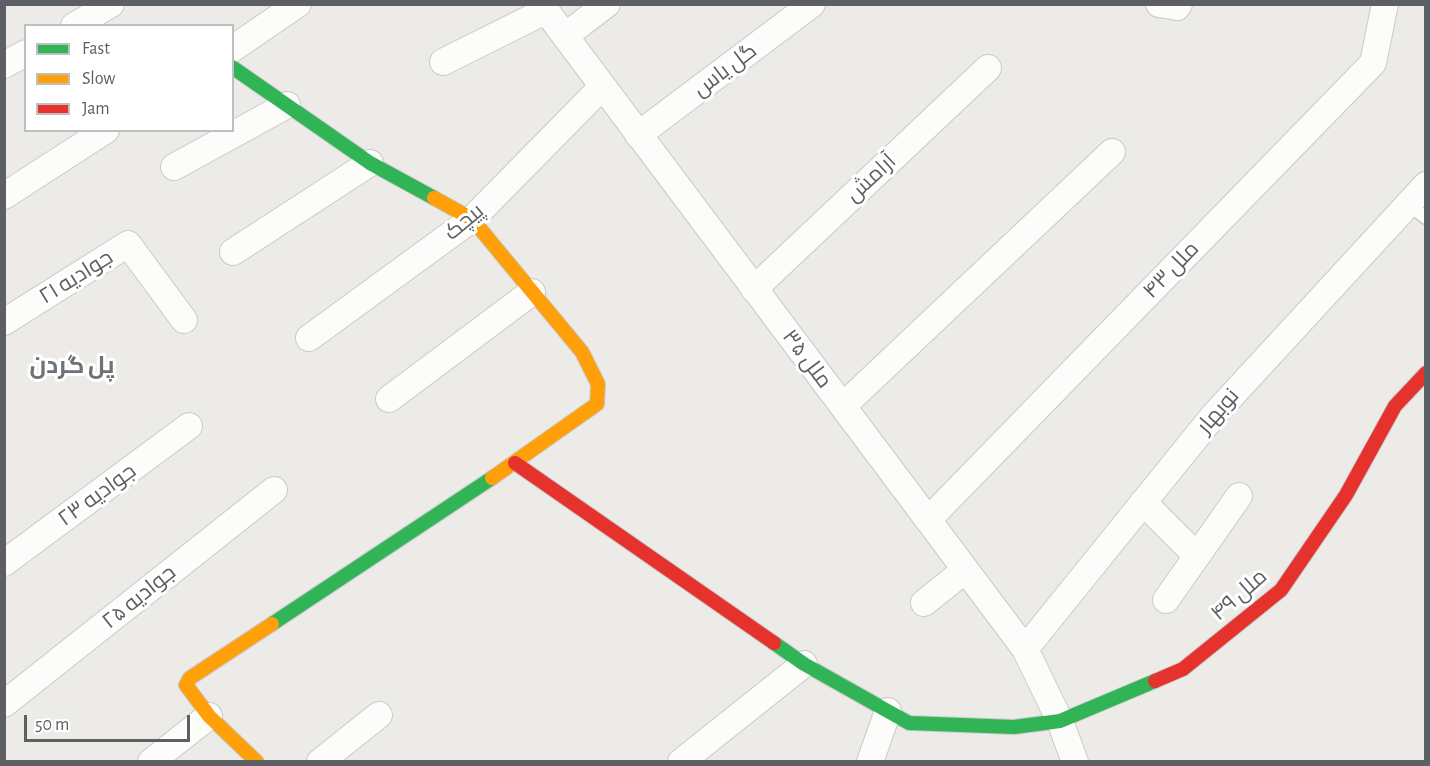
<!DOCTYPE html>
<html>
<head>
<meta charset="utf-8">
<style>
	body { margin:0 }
	#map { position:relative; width:1430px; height:766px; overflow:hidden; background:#ecebe7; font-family:"Alegreya Sans",sans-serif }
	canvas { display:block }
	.frame { position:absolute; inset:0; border:6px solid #5c6065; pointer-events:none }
	.legend { position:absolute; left:24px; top:24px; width:210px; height:108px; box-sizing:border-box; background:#fff; border:2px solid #bebfc1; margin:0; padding:8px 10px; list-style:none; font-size:18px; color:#5c6065 }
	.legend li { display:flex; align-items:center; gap:12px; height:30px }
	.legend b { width:30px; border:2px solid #bebfc1 }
	.scale { position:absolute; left:24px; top:715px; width:166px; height:27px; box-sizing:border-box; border:3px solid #5c6065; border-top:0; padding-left:8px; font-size:18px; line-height:21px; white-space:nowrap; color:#5c6065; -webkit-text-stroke:4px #fff; paint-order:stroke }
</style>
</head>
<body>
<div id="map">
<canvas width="1430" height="766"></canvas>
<div class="frame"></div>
<ul class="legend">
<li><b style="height:8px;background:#30b455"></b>Fast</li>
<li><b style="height:8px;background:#ff9f0a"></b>Slow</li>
<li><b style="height:8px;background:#e5322d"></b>Jam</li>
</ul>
<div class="scale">50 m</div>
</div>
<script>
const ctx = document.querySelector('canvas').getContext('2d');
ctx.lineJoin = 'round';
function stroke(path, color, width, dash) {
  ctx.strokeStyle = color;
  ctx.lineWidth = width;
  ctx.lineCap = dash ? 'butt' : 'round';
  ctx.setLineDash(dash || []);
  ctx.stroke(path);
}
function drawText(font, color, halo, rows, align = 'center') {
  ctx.font = font + ' "Alegreya Sans",Cairo,sans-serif';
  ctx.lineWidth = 6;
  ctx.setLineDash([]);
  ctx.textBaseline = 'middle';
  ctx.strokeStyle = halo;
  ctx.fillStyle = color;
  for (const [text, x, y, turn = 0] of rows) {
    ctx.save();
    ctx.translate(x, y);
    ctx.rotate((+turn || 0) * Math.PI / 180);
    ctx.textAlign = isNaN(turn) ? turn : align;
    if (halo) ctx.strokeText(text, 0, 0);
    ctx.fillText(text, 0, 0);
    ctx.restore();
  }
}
const lane = new Path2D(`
	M 1408,204 L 1426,218`);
const street = new Path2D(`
	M 541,4 L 1025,649 L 1060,721 L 1075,762
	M 1159,4 L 1177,7 L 1179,4
	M 74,26 L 111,4
	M 565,36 L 607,4
	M 232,49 L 298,4
	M 443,62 L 545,11
	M 4,65 L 26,53
	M 638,135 L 812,4
	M 174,167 L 287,105
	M 4,196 L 106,130
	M 233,252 L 370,163
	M 754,289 L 988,68
	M 4,322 L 128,244 L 184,320
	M 309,338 L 472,219 L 602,87
	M 389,399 L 532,292
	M 843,406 L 1112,152
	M 1143,502 L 1197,556 L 1239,496
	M 928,520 L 1373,63 L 1385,4
	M 4,563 L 189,426
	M 1166,600 L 1197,556
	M 924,603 L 965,570
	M 1025,649 L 1214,415 L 1426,185
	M 4,704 L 274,490
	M 151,762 L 209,716
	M 320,762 L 379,715
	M 681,762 L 804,664
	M 870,762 L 888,711`);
const fast = new Path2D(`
	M 232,67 L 370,163 L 434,198
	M 272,624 L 492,478
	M 774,643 L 804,664 L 909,723 L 1014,727 L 1060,721 L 1155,681`);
const slow = new Path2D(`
	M 434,198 L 472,219 L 582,352 L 598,384 L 597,404 L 492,478
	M 257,762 L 209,716 L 186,685 L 190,678 L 272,624`);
const jam = new Path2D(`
	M 515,463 L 774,643
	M 1155,681 L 1183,669 L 1281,590 L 1346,495 L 1395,406 L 1426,373`);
stroke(lane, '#c9c9c9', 15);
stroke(street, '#c9c9c9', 28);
stroke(fast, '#c9c9c9', 16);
stroke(slow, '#c9c9c9', 16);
stroke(jam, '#c9c9c9', 16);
stroke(lane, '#fcfcfb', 12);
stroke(street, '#fcfcfb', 26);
stroke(fast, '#30b455', 14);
stroke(slow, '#ff9f0a', 14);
stroke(jam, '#e5322d', 14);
drawText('22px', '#5c6065', '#fff', [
	["گل یاس",725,70,-37],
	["آرامش",871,178,-43],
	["پیچک",464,222,-40],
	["ملل ۴۳",1171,270,-46],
	["جوادیه ۲۱",76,277,-32],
	["ملل ۳۵",807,359,53],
	["نوبهار",1218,411,-49],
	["جوادیه ۲۳",97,495,-36],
	["ملل ۴۹",1239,595,-41],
	["جوادیه ۲۵",139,597,-39]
]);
drawText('bold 24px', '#6d7277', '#fff', [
	["پل گردن",72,366]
]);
</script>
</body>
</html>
